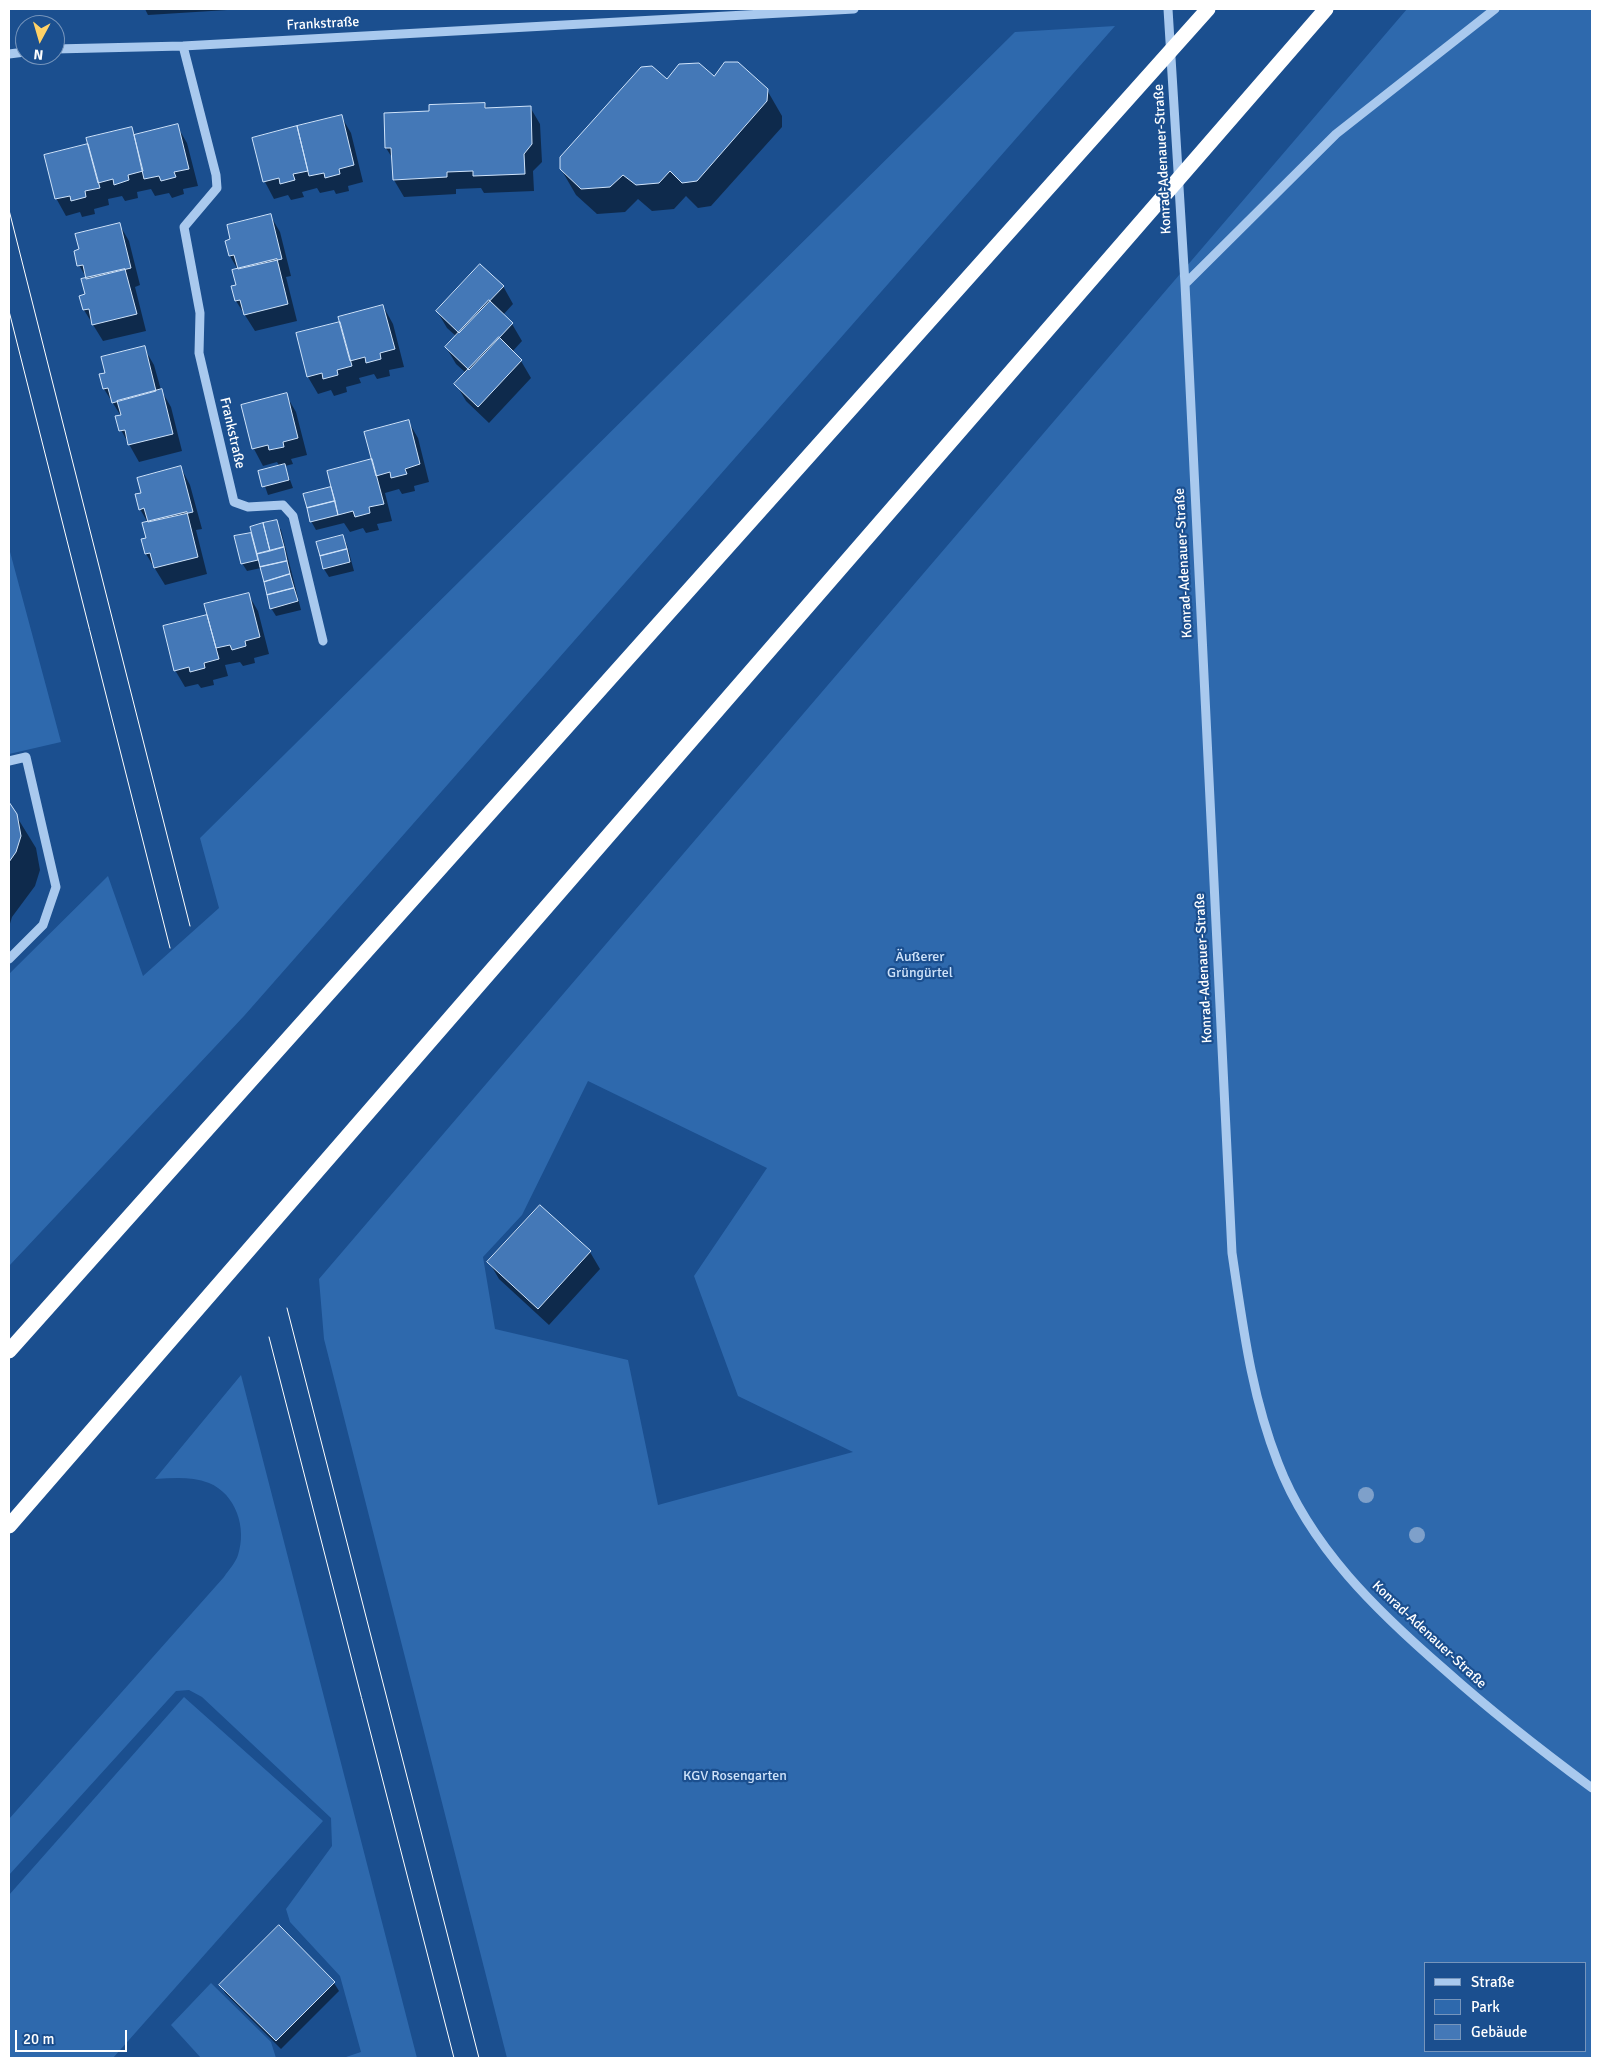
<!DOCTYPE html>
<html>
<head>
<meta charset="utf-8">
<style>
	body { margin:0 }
	#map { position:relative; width:1601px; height:2067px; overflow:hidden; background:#1b4f8f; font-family:Signika,sans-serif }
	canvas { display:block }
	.frame { position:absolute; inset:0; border:10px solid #fff; pointer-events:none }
	.legend { position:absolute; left:1424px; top:1962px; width:162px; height:90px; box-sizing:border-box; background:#1b4f8f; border:1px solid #7695bc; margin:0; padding:6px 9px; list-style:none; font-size:15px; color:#fff }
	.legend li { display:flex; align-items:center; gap:10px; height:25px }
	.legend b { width:25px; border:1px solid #7695bc }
	.north { position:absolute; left:15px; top:15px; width:50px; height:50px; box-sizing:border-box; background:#1b4f8f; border:1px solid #7695bc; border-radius:50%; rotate:186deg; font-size:14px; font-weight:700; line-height:20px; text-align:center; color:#fff }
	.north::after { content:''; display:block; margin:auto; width:18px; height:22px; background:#ffd166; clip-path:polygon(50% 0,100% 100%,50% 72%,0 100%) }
	.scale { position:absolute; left:15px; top:2030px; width:112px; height:22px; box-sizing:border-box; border:2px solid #fff; border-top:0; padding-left:6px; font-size:15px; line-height:18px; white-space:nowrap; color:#fff; -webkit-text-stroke:4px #1b4f8f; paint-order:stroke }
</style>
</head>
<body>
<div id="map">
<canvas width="1601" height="2067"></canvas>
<div class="frame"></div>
<ul class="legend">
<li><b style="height:6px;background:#a9c9ee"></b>Straße</li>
<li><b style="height:14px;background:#2e69ad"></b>Park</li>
<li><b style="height:14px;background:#4478b7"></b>Gebäude</li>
</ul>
<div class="north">N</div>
<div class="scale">20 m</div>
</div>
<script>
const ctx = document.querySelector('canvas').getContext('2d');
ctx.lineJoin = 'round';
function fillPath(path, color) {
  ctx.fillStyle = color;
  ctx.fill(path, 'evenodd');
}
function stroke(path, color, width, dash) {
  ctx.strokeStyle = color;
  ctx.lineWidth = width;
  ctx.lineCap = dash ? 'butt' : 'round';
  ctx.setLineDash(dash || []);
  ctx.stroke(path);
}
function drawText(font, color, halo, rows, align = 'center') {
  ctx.font = font + ' Signika,sans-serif';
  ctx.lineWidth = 4.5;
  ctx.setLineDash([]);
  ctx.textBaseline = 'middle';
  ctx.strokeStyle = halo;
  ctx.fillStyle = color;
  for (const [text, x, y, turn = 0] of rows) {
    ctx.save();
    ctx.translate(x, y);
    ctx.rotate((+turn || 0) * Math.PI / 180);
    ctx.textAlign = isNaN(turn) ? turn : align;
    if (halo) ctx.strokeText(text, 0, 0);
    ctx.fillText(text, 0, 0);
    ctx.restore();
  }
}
fillPath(new Path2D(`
	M 1407,9 L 1592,9 L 1592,2058 L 507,2058 L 324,1339 L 319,1279 ZM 588,1081 L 767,1168 L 694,1276 L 738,1396 L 853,1452 L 658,1505 L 628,1360 L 495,1329 L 483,1257 L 522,1215 ZM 1425,1963 L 1585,1963 L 1585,2051 L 1425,2051 Z
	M 1115,26 L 244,1016 L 9,1266 L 9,974 L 108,876 L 143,976 L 219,908 L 200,838 L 1015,32 Z
	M 9,548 L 61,742 L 9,754 Z
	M 241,1375 L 417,2058 L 343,2058 L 361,2052 L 340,1976 L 290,1922 L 286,1909 L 332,1846 L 331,1818 L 202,1697 L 189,1690 L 176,1691 L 9,1875 L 9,1819 L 224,1577 C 228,1571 236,1562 238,1555 C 247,1528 236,1494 209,1483 C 191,1476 173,1478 155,1479 Z
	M 184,1697 L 323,1821 L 113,2058 L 9,2058 L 9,1895 Z
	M 211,1983 L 271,2042 L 276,2058 L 201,2058 L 171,2025 Z`), '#2e69ad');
fillPath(new Path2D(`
	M 145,9 L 243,9 L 148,15 Z
	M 714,77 L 767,90 L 782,116 L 782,127 L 711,206 L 698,208 L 686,196 L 674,209 L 652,211 L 638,199 L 625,212 L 597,214 L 576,195 L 561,169 L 667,81 Z
	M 485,104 L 487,109 L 530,107 L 540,124 L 542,162 L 533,171 L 534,191 L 484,193 L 481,188 L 456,189 L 456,194 L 404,197 L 394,180 L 393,159 L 386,148 L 385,114 L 430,112 Z
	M 341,116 L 351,133 L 363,182 L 348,186 L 349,191 L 336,194 L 334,190 L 320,193 L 317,188 L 302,192 L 304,197 L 291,200 L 288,195 L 274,199 L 265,182 Z
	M 177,126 L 187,143 L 198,186 L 183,189 L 184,194 L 172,198 L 169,193 L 155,196 L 151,189 L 137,192 L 138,198 L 125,201 L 122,196 L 108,199 L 109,205 L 94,209 L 95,214 L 82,217 L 80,212 L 66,216 L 56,198 L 89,145 L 131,128 L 136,136 Z
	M 270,215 L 280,232 L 291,276 L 286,277 L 297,321 L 255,331 L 236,301 L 238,270 L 230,256 Z
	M 119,224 L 129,241 L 140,285 L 135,287 L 146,331 L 103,341 L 84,310 L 81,297 L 86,295 L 87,279 L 79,265 Z
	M 503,286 L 513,304 L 503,315 L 512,324 L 522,341 L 512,352 L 521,361 L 531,378 L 489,423 L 466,401 L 456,384 L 466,373 L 456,364 L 446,347 L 457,337 L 447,328 L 437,311 Z
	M 383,306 L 393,324 L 404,367 L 389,370 L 390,376 L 377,379 L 374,374 L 359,378 L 361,383 L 346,387 L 347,392 L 334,396 L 331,390 L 318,394 L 308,377 L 297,334 L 341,323 Z
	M 144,348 L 154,365 L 161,390 L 171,407 L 182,451 L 139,462 L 121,430 L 121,416 L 104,389 L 106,374 Z
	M 286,395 L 296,412 L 307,455 L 291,459 L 293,464 L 285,466 L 293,488 L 268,495 L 260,472 L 280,467 L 277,462 L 263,466 L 254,449 L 243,406 Z
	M 408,421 L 418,438 L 429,482 L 414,486 L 415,491 L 402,494 L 399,489 L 385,493 L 392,521 L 377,524 L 379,530 L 366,533 L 363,528 L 350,532 L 344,523 L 316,530 L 311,521 L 330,489 L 373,461 Z
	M 181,468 L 190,485 L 202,529 L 196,530 L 207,574 L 165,585 L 146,554 L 148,523 L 140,509 L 142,494 Z
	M 276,522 L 281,530 L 301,610 L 276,616 L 271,608 L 261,568 L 247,571 L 242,563 L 236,537 L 252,534 Z
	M 343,537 L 347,545 L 354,571 L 329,577 L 324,569 Z
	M 248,594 L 258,611 L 269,654 L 254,658 L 255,663 L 243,666 L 240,662 L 225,665 L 228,676 L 213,680 L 214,685 L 201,688 L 198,684 L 185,687 L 175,670 L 164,627 L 208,616 Z
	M 9,804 L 36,848 L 40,870 L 35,886 L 12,917 L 9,927 Z
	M 590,1252 L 600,1269 L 549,1325 L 499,1279 L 489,1262 Z
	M 334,1983 L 339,1991 L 281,2049 L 225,1993 L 221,1985 Z`), '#0007');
const building = new Path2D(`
	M 725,62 L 738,62 L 768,89 L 767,101 L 697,181 L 682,183 L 670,171 L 659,183 L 636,185 L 623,175 L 610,187 L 581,189 L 560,169 L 560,157 L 641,67 L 652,66 L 667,79 L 679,64 L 699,63 L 714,76 Z
	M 485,103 L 485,108 L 531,106 L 532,144 L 524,154 L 525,174 L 473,176 L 473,171 L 447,172 L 447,177 L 393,180 L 391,148 L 385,148 L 384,113 L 429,111 L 429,105 Z
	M 342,115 L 354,165 L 339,169 L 340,174 L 325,178 L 324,173 L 309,176 L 297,126 Z
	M 178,124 L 189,169 L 174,172 L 176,177 L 161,181 L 159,176 L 144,179 L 134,135 Z
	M 297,126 L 308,171 L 293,174 L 295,180 L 280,184 L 279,178 L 263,182 L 252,138 Z
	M 132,127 L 143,171 L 128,175 L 129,180 L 114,185 L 113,179 L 98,183 L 86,138 Z
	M 88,144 L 100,188 L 85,191 L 86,197 L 71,201 L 70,196 L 55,199 L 44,155 Z
	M 271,214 L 282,259 L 238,269 L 234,255 L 229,256 L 225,241 L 230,239 L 227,225 Z
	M 120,223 L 131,268 L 86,279 L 83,265 L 77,266 L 74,251 L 79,249 L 75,234 Z
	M 277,259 L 288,304 L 244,315 L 240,300 L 235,301 L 231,286 L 236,285 L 232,270 Z
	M 480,264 L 504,286 L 459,333 L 436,311 Z
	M 125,269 L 137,314 L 92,325 L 89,309 L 83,310 L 79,296 L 85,294 L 81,279 Z
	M 489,300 L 513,323 L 469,370 L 445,347 Z
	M 383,305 L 395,349 L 380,353 L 381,359 L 366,363 L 365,357 L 350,361 L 338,317 Z
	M 340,322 L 352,366 L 337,370 L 338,375 L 323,379 L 322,373 L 307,377 L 296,333 Z
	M 499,337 L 522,360 L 478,407 L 454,384 Z
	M 145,346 L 156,391 L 112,403 L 108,388 L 103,389 L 99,374 L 105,373 L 101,357 Z
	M 162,389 L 173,434 L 128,445 L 125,430 L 119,431 L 115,416 L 121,415 L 117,401 Z
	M 287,393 L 298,438 L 283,442 L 284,447 L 269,450 L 268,445 L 252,449 L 241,405 Z
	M 409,420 L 420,464 L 405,469 L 407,474 L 391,478 L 390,472 L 376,476 L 364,432 Z
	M 372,459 L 384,504 L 369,507 L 370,513 L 355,517 L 353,511 L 338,515 L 327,471 Z
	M 285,464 L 289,480 L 262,487 L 258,471 Z
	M 181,466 L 193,512 L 148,522 L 144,508 L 139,510 L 135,494 L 141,493 L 137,478 Z
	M 331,487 L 335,501 L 307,508 L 303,494 Z
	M 335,501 L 338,515 L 310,522 L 307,508 Z
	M 187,512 L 198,557 L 154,568 L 150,553 L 145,554 L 141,539 L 146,538 L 142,523 Z
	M 277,520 L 284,547 L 270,551 L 263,523 Z
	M 263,523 L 270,551 L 257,554 L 250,527 Z
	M 251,533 L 258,560 L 241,564 L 234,536 Z
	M 343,535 L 347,549 L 320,556 L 316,542 Z
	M 284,547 L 287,561 L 260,567 L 257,554 Z
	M 347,549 L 350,562 L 323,569 L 320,556 Z
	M 287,561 L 290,574 L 264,582 L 260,567 Z
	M 290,574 L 294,588 L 267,595 L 264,582 Z
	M 294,588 L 298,601 L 270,609 L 267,595 Z
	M 249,593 L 260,637 L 245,641 L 246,646 L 232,650 L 230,645 L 216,648 L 204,604 Z
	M 207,615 L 219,659 L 204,663 L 205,668 L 190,672 L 189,667 L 174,671 L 163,626 Z
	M 9,802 L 17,814 L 21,836 L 16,852 L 9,862 Z
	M 540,1205 L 591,1251 L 538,1309 L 487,1262 Z
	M 279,1925 L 335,1982 L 276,2041 L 219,1985 Z`);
fillPath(building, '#4478b7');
stroke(building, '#cfe3fa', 1);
stroke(new Path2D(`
	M 1168,9 L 1185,284 L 1232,1253 C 1243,1326 1251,1394 1278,1463 C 1310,1547 1378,1612 1445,1670 C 1492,1712 1542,1751 1592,1788
	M 183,46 L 216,175 L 217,188 L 184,227 L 200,313 L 199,353 L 234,502 L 248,507 L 283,505 L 293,516 L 323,641
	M 55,49 L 183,46 L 854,9
	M 9,54 L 25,52
	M 1185,284 L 1336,134 L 1495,9
	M 9,761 L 26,757 L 56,887 L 43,925 L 9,959`), '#a9c9ee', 9);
stroke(new Path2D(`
	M 9,1351 L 1208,9
	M 9,1526 L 1326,9`), '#fff', 15);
stroke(new Path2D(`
	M 9,210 L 190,926
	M 9,311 L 170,948
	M 287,1308 L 479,2058
	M 269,1337 L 454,2058`), '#fff', 1);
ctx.fillStyle = '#7ea0ca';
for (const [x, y] of [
	[1366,1495],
	[1417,1535]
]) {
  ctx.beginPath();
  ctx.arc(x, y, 8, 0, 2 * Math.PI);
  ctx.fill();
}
drawText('14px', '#fff', '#1b4f8f', [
	["Frankstraße",323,24,-3],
	["Konrad-Adenauer-Straße",1163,159,-93],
	["Frankstraße",232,433,77],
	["Konrad-Adenauer-Straße",1184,563,-93],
	["Konrad-Adenauer-Straße",1204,968,-93],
	["Konrad-Adenauer-Straße",1429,1635,43]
]);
drawText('14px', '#cfe3fa', '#1b4f8f', [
	["Äußerer",920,957],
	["Grüngürtel",920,973],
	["KGV Rosengarten",735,1776]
]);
</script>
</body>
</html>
